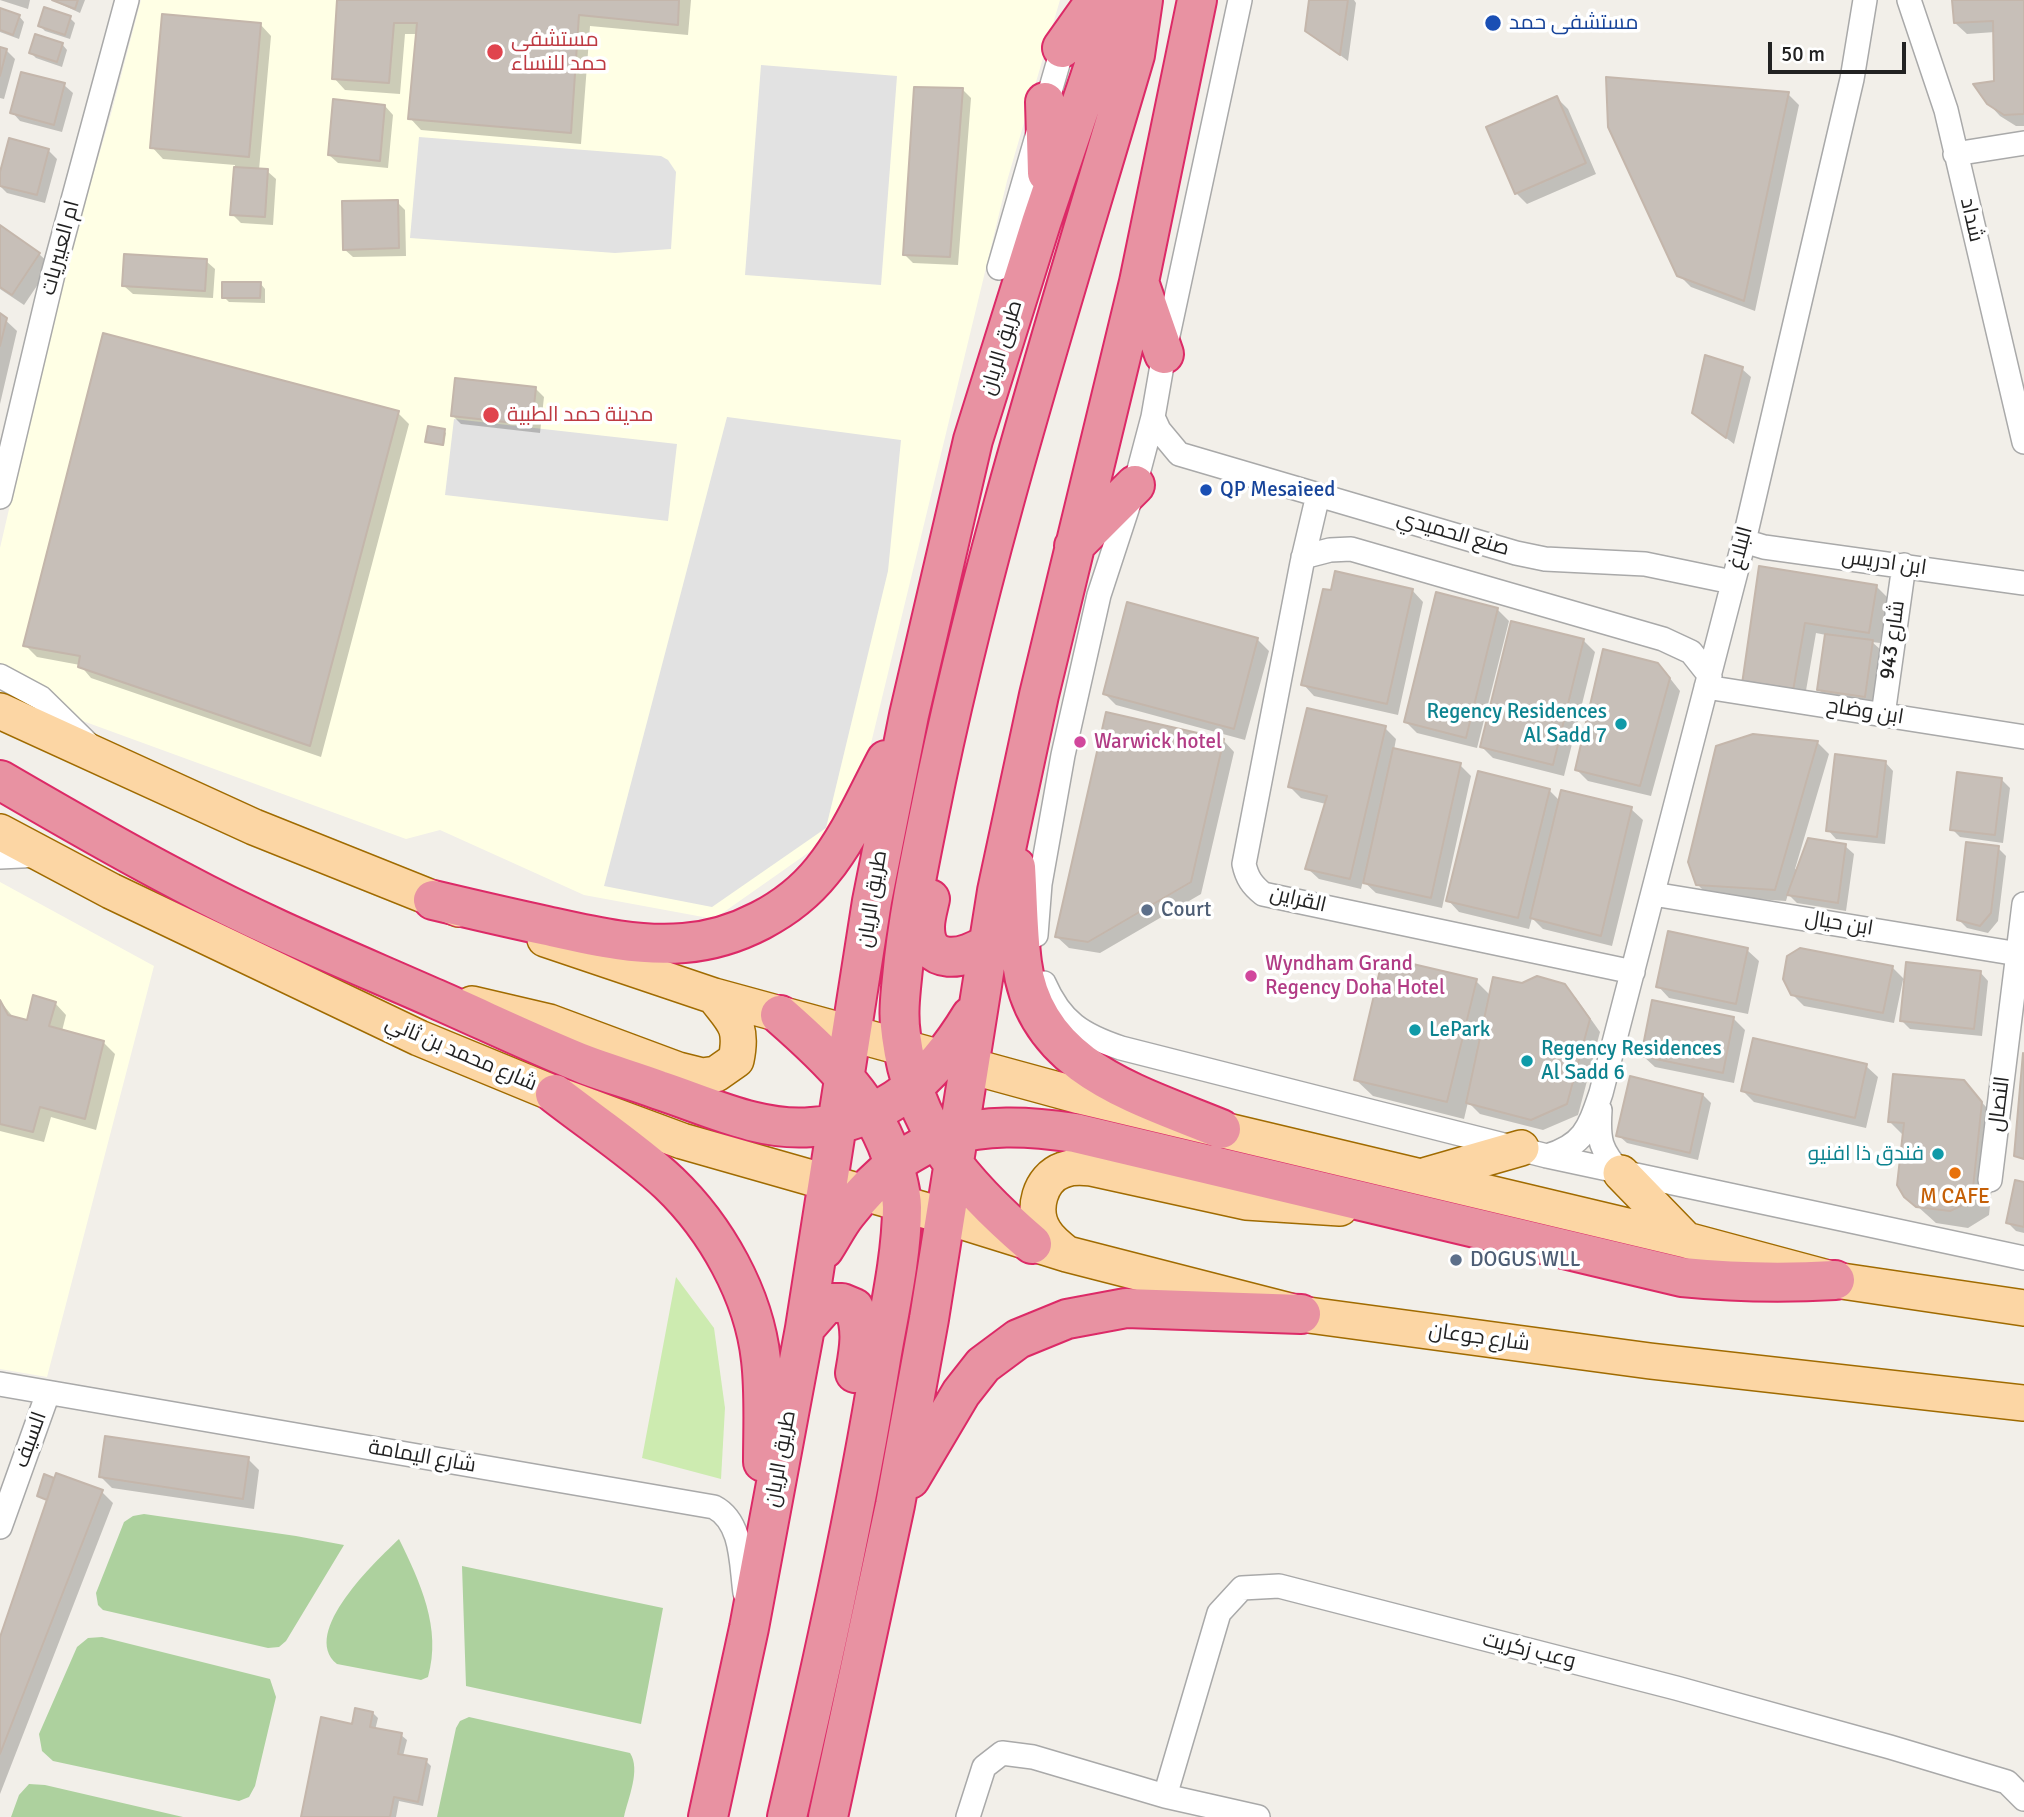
<!DOCTYPE html>
<html>
<head>
<meta charset="utf-8">
<style>
	body { margin:0 }
	#map { position:relative; width:2024px; height:1817px; overflow:hidden; background:#f2efe9; font-family:Signika,sans-serif }
	canvas { display:block }
	.scale { position:absolute; left:1768px; top:42px; width:138px; height:32px; box-sizing:border-box; border:4px solid #222; border-top:0; padding-left:9px; font-size:21px; line-height:24px; white-space:nowrap; color:#222; -webkit-text-stroke:5px #fff; paint-order:stroke }
</style>
</head>
<body>
<div id="map">
<canvas width="2024" height="1817"></canvas>
<div class="scale">50 m</div>
</div>
<script>
const ctx = document.querySelector('canvas').getContext('2d');
ctx.lineJoin = 'round';
function fillPath(path, color) {
  ctx.fillStyle = color;
  ctx.fill(path, 'evenodd');
}
function stroke(path, color, width, dash) {
  ctx.strokeStyle = color;
  ctx.lineWidth = width;
  ctx.lineCap = dash ? 'butt' : 'round';
  ctx.setLineDash(dash || []);
  ctx.stroke(path);
}
function drawText(font, color, halo, rows, align = 'center') {
  ctx.font = font + ' Signika,Cairo,sans-serif';
  ctx.lineWidth = 7;
  ctx.setLineDash([]);
  ctx.textBaseline = 'middle';
  ctx.strokeStyle = halo;
  ctx.fillStyle = color;
  for (const [text, x, y, turn = 0] of rows) {
    ctx.save();
    ctx.translate(x, y);
    ctx.rotate((+turn || 0) * Math.PI / 180);
    ctx.textAlign = isNaN(turn) ? turn : align;
    if (halo) ctx.strokeText(text, 0, 0);
    ctx.fillText(text, 0, 0);
    ctx.restore();
  }
}
fillPath(new Path2D(`
	M 141,0 L 1060,0 L 1007,181 L 852,822 L 714,919 L 584,895 L 440,830 L 406,839 L 39,705 L 0,678 L 0,548 L 62,281 L 111,114 Z
	M 0,882 L 154,966 L 47,1377 L 0,1369 Z`), '#ffffe5');
fillPath(new Path2D(`
	M 676,1277 L 714,1328 L 725,1408 L 721,1479 L 642,1458 Z`), '#cdebb0');
fillPath(new Path2D(`
	M 144,1514 L 296,1536 L 344,1545 L 286,1641 L 279,1647 L 268,1648 L 103,1610 L 98,1605 L 96,1593 L 124,1522 L 133,1516 Z
	M 399,1539 C 420,1582 442,1628 428,1677 L 421,1680 L 337,1664 C 299,1633 377,1560 399,1539 Z
	M 462,1566 L 663,1608 L 641,1724 L 466,1686 Z
	M 102,1637 L 270,1679 L 276,1697 L 255,1786 L 249,1797 L 239,1801 L 53,1761 L 42,1751 L 39,1734 L 77,1647 L 88,1638 Z
	M 469,1717 L 630,1753 C 641,1770 628,1798 624,1817 L 437,1817 L 456,1728 L 460,1721 Z
	M 29,1784 L 45,1785 L 183,1817 L 11,1817 L 19,1795 Z`), '#add19e');
fillPath(new Path2D(`
	M 761,65 L 897,76 L 881,285 L 745,275 Z
	M 419,137 L 661,156 L 668,160 L 676,172 L 671,249 L 615,253 L 410,238 Z
	M 727,417 L 901,440 L 888,571 L 826,828 L 712,907 L 604,886 Z
	M 454,419 L 677,444 L 668,521 L 445,495 Z`), '#e2e2e2');
fillPath(new Path2D(`
	M 0,0 L 30,0 L 28,9 Z
	M 52,0 L 85,0 L 80,13 Z
	M 339,0 L 691,0 L 688,35 L 590,26 L 581,144 L 421,130 L 410,118 L 418,34 L 405,34 L 400,94 L 345,90 L 334,78 Z
	M 1311,0 L 1354,0 L 1356,3 L 1348,61 L 1307,30 Z
	M 1954,0 L 2024,0 L 2024,126 L 2016,126 L 2000,116 L 1988,103 L 1995,83 L 1995,32 L 1967,34 L 1955,23 Z
	M 0,10 L 19,16 L 24,22 L 19,39 L 0,32 Z
	M 70,18 L 75,23 L 70,39 L 45,31 L 40,26 Z
	M 260,24 L 271,36 L 259,170 L 267,171 L 276,179 L 273,225 L 241,223 L 232,214 L 235,165 L 163,159 L 152,147 Z
	M 62,44 L 67,50 L 62,67 L 36,58 L 31,53 Z
	M 0,49 L 7,51 L 15,59 L 4,99 L 0,98 Z
	M 64,85 L 73,93 L 62,132 L 20,121 L 12,112 Z
	M 963,90 L 971,98 L 958,265 L 913,263 L 905,255 Z
	M 1788,94 L 1799,105 L 1755,311 L 1691,287 L 1679,275 Z
	M 1557,98 L 1568,109 L 1596,174 L 1527,204 L 1516,193 Z
	M 385,106 L 393,115 L 388,168 L 338,163 L 329,155 Z
	M 48,150 L 57,159 L 45,203 L 7,193 L 0,186 L 0,179 Z
	M 397,202 L 405,210 L 406,256 L 353,257 L 344,249 Z
	M 0,227 L 39,254 L 51,265 L 24,305 L 0,289 Z
	M 206,261 L 215,269 L 213,298 L 133,294 L 124,286 Z
	M 260,283 L 265,289 L 265,303 L 229,302 L 224,297 Z
	M 0,315 L 17,331 L 0,404 Z
	M 1742,369 L 1751,377 L 1734,444 L 1694,413 Z
	M 535,388 L 544,397 L 540,433 L 461,424 L 453,416 Z
	M 398,413 L 409,424 L 321,757 L 91,678 L 80,665 L 37,657 L 25,645 Z
	M 444,431 L 446,433 L 444,446 L 427,442 Z
	M 1761,568 L 1876,586 L 1888,598 L 1880,643 L 1872,642 L 1881,650 L 1873,704 L 1827,698 L 1819,690 L 1826,635 L 1816,633 L 1804,702 L 1755,695 Z
	M 1412,590 L 1423,602 L 1398,715 L 1314,696 L 1303,684 Z
	M 1497,609 L 1509,621 L 1477,748 L 1417,733 L 1406,722 Z
	M 1512,623 L 1584,641 L 1595,652 L 1564,776 L 1493,758 L 1481,746 Z
	M 1257,639 L 1269,651 L 1245,740 L 1116,705 L 1105,694 Z
	M 1669,677 L 1680,691 L 1651,796 L 1588,781 L 1576,769 Z
	M 1385,728 L 1396,739 L 1394,750 L 1460,765 L 1471,776 L 1442,908 L 1376,893 L 1363,881 L 1361,889 L 1319,879 L 1307,868 L 1326,804 L 1301,798 L 1290,787 Z
	M 1223,740 L 1234,752 L 1201,894 L 1100,953 L 1069,948 L 1057,937 Z
	M 1817,742 L 1829,754 L 1795,869 L 1798,870 L 1845,846 L 1854,854 L 1846,911 L 1797,903 L 1788,894 L 1786,901 L 1709,896 L 1697,884 Z
	M 1885,762 L 1893,771 L 1885,844 L 1836,839 L 1828,830 Z
	M 2001,779 L 2010,788 L 2003,843 L 1960,837 L 1952,829 Z
	M 1549,790 L 1560,801 L 1631,809 L 1643,820 L 1612,946 L 1543,929 L 1532,918 L 1529,929 L 1459,912 L 1448,900 Z
	M 1998,848 L 2006,856 L 1998,921 L 1988,933 L 1967,928 L 1959,920 Z
	M 1747,950 L 1759,961 L 1748,1014 L 1669,998 L 1658,986 Z
	M 1892,967 L 1905,980 L 1903,980 L 1894,1023 L 1804,1006 L 1792,994 Z
	M 1980,972 L 1988,981 L 1982,1036 L 1910,1029 L 1901,1020 Z
	M 1476,981 L 1491,996 L 1522,985 L 1564,985 L 1576,998 L 1600,1032 L 1578,1115 L 1543,1130 L 1480,1114 L 1468,1102 L 1464,1119 L 1373,1096 L 1355,1079 Z
	M 0,1001 L 14,1018 L 28,1022 L 55,1003 L 66,1015 L 62,1031 L 104,1043 L 115,1054 L 96,1130 L 51,1117 L 44,1142 L 0,1131 Z
	M 1733,1018 L 1745,1030 L 1734,1083 L 1655,1067 L 1643,1056 Z
	M 1866,1066 L 1878,1077 L 1866,1128 L 1754,1102 L 1742,1090 Z
	M 1963,1082 L 1999,1121 L 1989,1215 L 1968,1228 L 1936,1223 L 1906,1196 L 1904,1136 L 1889,1121 Z
	M 1703,1095 L 1711,1103 L 1698,1160 L 1627,1143 L 1618,1135 Z
	M 2024,1184 L 2024,1233 L 2016,1231 L 2008,1223 Z
	M 248,1459 L 259,1470 L 254,1509 L 112,1488 L 101,1477 Z
	M 45,1476 L 102,1492 L 113,1503 L 0,1794 L 0,1643 L 48,1500 L 39,1496 Z
	M 373,1713 L 378,1718 L 375,1730 L 401,1735 L 407,1740 L 403,1756 L 426,1761 L 431,1766 L 423,1806 L 399,1801 L 396,1817 L 303,1817 L 353,1726 Z`), '#0003');
const building = new Path2D(`
	M 52,0 L 78,0 L 75,9 Z
	M 337,0 L 679,0 L 678,25 L 579,15 L 571,133 L 408,119 L 417,23 L 394,23 L 389,83 L 332,79 Z
	M 1309,0 L 1348,0 L 1340,55 L 1305,31 Z
	M 1952,0 L 2024,0 L 2024,114 L 2004,115 L 1987,104 L 1973,84 L 1994,81 L 1993,21 L 1954,23 Z
	M 44,7 L 71,16 L 65,35 L 38,26 Z
	M 0,8 L 20,15 L 13,35 L 0,30 Z
	M 162,14 L 261,23 L 249,157 L 150,148 Z
	M 35,34 L 63,43 L 57,62 L 29,53 Z
	M 0,47 L 7,49 L 0,76 Z
	M 21,72 L 65,83 L 54,125 L 10,113 Z
	M 1606,77 L 1789,92 L 1744,301 L 1677,276 L 1608,127 Z
	M 914,87 L 963,88 L 950,257 L 903,255 Z
	M 1557,96 L 1586,163 L 1515,194 L 1486,127 Z
	M 333,99 L 385,105 L 380,161 L 328,155 Z
	M 9,138 L 49,149 L 37,195 L 0,186 L 0,172 Z
	M 234,167 L 268,169 L 265,217 L 230,215 Z
	M 398,200 L 399,248 L 343,250 L 342,201 Z
	M 0,225 L 40,253 L 12,295 L 0,287 Z
	M 124,254 L 207,259 L 205,291 L 122,286 Z
	M 222,282 L 261,282 L 260,298 L 222,298 Z
	M 0,313 L 7,318 L 0,346 Z
	M 103,333 L 399,411 L 310,746 L 78,667 L 80,656 L 23,646 Z
	M 1705,355 L 1743,367 L 1726,438 L 1692,413 Z
	M 455,378 L 536,387 L 532,425 L 451,416 Z
	M 428,426 L 445,429 L 443,445 L 425,442 Z
	M 1759,566 L 1877,585 L 1869,633 L 1805,623 L 1793,691 L 1742,684 Z
	M 1335,571 L 1413,589 L 1387,704 L 1301,685 L 1323,589 L 1331,590 Z
	M 1436,592 L 1498,608 L 1466,738 L 1404,722 Z
	M 1127,602 L 1258,638 L 1234,729 L 1103,694 Z
	M 1511,621 L 1584,639 L 1553,765 L 1480,747 Z
	M 1825,634 L 1873,640 L 1865,697 L 1817,690 Z
	M 1603,649 L 1658,663 L 1670,678 L 1640,786 L 1575,770 Z
	M 1307,708 L 1386,726 L 1350,879 L 1305,869 L 1327,796 L 1288,787 Z
	M 1106,712 L 1224,739 L 1191,882 L 1088,942 L 1055,937 Z
	M 1753,734 L 1818,741 L 1775,890 L 1696,885 L 1688,862 L 1716,746 Z
	M 1393,748 L 1461,763 L 1431,898 L 1363,883 Z
	M 1835,754 L 1886,761 L 1877,837 L 1826,831 Z
	M 1478,771 L 1550,789 L 1518,918 L 1446,901 Z
	M 1957,772 L 2002,778 L 1995,835 L 1950,830 Z
	M 1561,790 L 1632,807 L 1601,936 L 1530,918 Z
	M 1808,838 L 1846,844 L 1838,903 L 1787,895 Z
	M 1966,842 L 1999,846 L 1991,913 L 1980,926 L 1957,920 Z
	M 1668,931 L 1748,948 L 1736,1004 L 1656,987 Z
	M 1800,948 L 1893,966 L 1883,1013 L 1791,995 L 1783,979 L 1787,956 Z
	M 1383,957 L 1477,979 L 1447,1102 L 1354,1080 Z
	M 1906,962 L 1981,971 L 1974,1029 L 1900,1021 Z
	M 1537,976 L 1565,984 L 1590,1019 L 1567,1104 L 1531,1120 L 1466,1103 L 1493,977 L 1522,983 Z
	M 33,995 L 56,1002 L 49,1026 L 104,1041 L 85,1119 L 40,1107 L 33,1132 L 0,1124 L 0,1000 L 8,1015 L 27,1020 Z
	M 1652,1000 L 1734,1017 L 1723,1073 L 1641,1056 Z
	M 1753,1038 L 1867,1064 L 1855,1118 L 1741,1091 Z
	M 2023,1053 L 2024,1054 L 2024,1159 L 2014,1156 Z
	M 1893,1074 L 1964,1080 L 1982,1102 L 1972,1198 L 1961,1206 L 1950,1211 L 1916,1207 L 1904,1197 L 1897,1185 L 1904,1123 L 1888,1122 Z
	M 1630,1076 L 1703,1094 L 1690,1153 L 1616,1136 Z
	M 2015,1180 L 2024,1182 L 2024,1227 L 2006,1223 Z
	M 105,1436 L 249,1457 L 243,1499 L 99,1477 Z
	M 56,1473 L 103,1490 L 0,1754 L 0,1637 Z
	M 44,1474 L 54,1478 L 47,1500 L 37,1496 Z
	M 355,1708 L 373,1712 L 370,1727 L 402,1733 L 398,1754 L 427,1759 L 418,1802 L 394,1797 L 390,1817 L 301,1817 L 321,1717 L 352,1724 Z`);
fillPath(building, '#c7bfb8');
stroke(building, '#c4b6ab', 2);
const street = new Path2D(`
	M 1909,0 L 1946,110 L 2024,442
	M 1955,154 L 2024,143
	M 999,268 L 1066,36
	M 1153,417 L 1159,430 L 1179,454 L 1516,553 L 1545,559 L 1645,564 L 1732,582
	M 1318,495 L 1302,563 L 1244,864 C 1247,878 1252,885 1263,894 L 1633,972
	M 0,497 L 53,274 L 127,0
	M 1744,541 L 1764,547 L 2024,583
	M 1303,557 L 1330,550 L 1351,549 L 1663,639 L 1691,652 L 1710,676
	M 0,676 L 41,698 L 88,744
	M 1706,687 L 2024,737
	M 1883,715 L 1904,565
	M 0,857 L 42,855
	M 1653,894 L 2024,955
	M 1036,935 L 1040,884 L 1063,755 L 1099,595 L 1135,485 L 1153,417 L 1164,354 L 1240,0
	M 1044,983 C 1061,1022 1082,1035 1121,1048 L 1547,1156 L 2024,1258
	M 1600,1110 C 1598,1140 1600,1150 1621,1173
	M 1547,1156 C 1584,1145 1589,1128 1601,1093 L 1744,541 L 1852,79 L 1865,0
	M 1990,1180 L 2024,904
	M 0,1384 L 714,1507 C 743,1522 741,1565 745,1593
	M 0,1527 L 48,1393
	M 1165,1796 L 1219,1613 L 1242,1588 L 1279,1586 L 1676,1688 L 1890,1747 L 2007,1782 L 2024,1799
	M 968,1817 L 984,1767 L 1002,1753 L 1033,1757 L 1165,1796 L 1258,1817`);
const primary = new Path2D(`
	M 0,711 L 254,827 L 459,909
	M 0,832 L 111,891 L 419,1038 L 555,1094 L 682,1141 L 945,1216 L 1067,1254 L 1301,1314 L 1650,1361 L 2024,1403
	M 545,939 L 714,996 L 1080,1096 L 1686,1240 L 1835,1280 L 2024,1308
	M 472,1004 L 549,1022 L 678,1070 L 702,1076 L 716,1074 L 736,1060 C 743,1026 734,1022 714,996
	M 1621,1173 L 1686,1240
	M 1427,1175 L 1521,1148
	M 1067,1254 C 1058,1247 1049,1240 1044,1231 C 1031,1210 1040,1178 1063,1170 C 1073,1166 1081,1167 1091,1168 L 1246,1202 L 1340,1208`);
const highway = new Path2D(`
	M 1062,48 L 1096,0
	M 1045,102 L 1047,173
	M 1139,282 L 1164,354
	M 1074,546 L 1135,485
	M 0,780 C 60,815 120,850 182,882 C 264,926 350,961 436,999 C 486,1021 536,1045 586,1065 C 610,1074 635,1081 659,1090 C 708,1106 760,1132 812,1127 C 887,1122 934,1077 971,1016
	M 1016,867 C 1018,899 1018,932 1022,963 C 1035,1068 1139,1095 1221,1129
	M 930,899 C 928,908 925,918 925,927 C 925,968 966,960 988,943
	M 433,900 C 471,909 509,918 547,926 C 592,936 638,947 684,943 C 736,939 790,911 822,871 C 849,838 866,798 886,760
	M 780,1015 C 828,1057 876,1102 894,1165 C 897,1178 902,1194 902,1207 C 902,1255 889,1312 881,1359 C 856,1513 822,1665 787,1817
	M 555,1094 C 591,1122 636,1152 669,1183 C 716,1228 754,1295 761,1360 C 765,1394 763,1428 763,1462
	M 1032,1244 C 963,1185 913,1128 901,1035 C 898,1016 900,997 902,978 C 907,923 918,869 929,815 C 980,558 1061,307 1135,55 L 1143,0
	M 824,1249 C 832,1237 838,1224 847,1213 C 912,1130 975,1118 1075,1133 L 1682,1277 C 1733,1282 1783,1283 1835,1280
	M 805,1328 L 827,1303 L 842,1303 L 854,1308 C 863,1330 859,1350 855,1373
	M 910,1479 L 961,1393 L 983,1365 L 1018,1339 L 1067,1319 L 1126,1308 L 1301,1314
	M 708,1817 L 749,1628 L 805,1328 L 872,901 L 909,715 L 973,440 L 1041,223 L 1116,0
	M 828,1817 L 895,1505 L 929,1319 L 997,891 L 1039,695 L 1139,282 L 1197,0`);
stroke(street, '#a9a9a9', 26);
stroke(primary, '#a06b00', 38);
stroke(highway, '#dc2a67', 42);
stroke(street, '#fff', 23);
stroke(primary, '#fcd6a4', 35);
stroke(highway, '#e892a2', 38);
for (const [x, y, r, color] of [
	[1493,23,9,"#1a4fb4"],
	[495,52,9,"#e0444e"],
	[491,415,9,"#e0444e"],
	[1206,490,7,"#1a4fb4"],
	[1621,724,7,"#0f9aa8"],
	[1080,742,7,"#d1479c"],
	[1147,910,7,"#5c6f8a"],
	[1251,976,7,"#d1479c"],
	[1415,1030,7,"#0f9aa8"],
	[1527,1061,7,"#0f9aa8"],
	[1938,1154,7,"#0f9aa8"],
	[1955,1173,7,"#e8710a"],
	[1456,1260,7,"#5c6f8a"]
]) {
  const dot = new Path2D();
  dot.arc(x, y, r, 0, 2 * Math.PI);
  ctx.fillStyle = color;
  ctx.fill(dot);
  stroke(dot, '#fff', 2.5);
}
drawText('21px', '#164399', '#fff', [
	["مستشفى حمد",1509,23],
	["QP Mesaieed",1220,490]
], 'left');
drawText('21px', '#be3a42', '#fff', [
	["مستشفى",511,40],
	["حمد للنساء",511,64],
	["مدينة حمد الطبية",507,415]
], 'left');
drawText('21px', '#222', '#fff', [
	["شداد",1971,220,77],
	["ام العبيريات",61,248,-75],
	["طريق الريان",1002,348,-73],
	["صنع الحميدي",1453,534,16],
	["البلاغ",1741,548,-75],
	["ابن ادريس",1884,563,8],
	["شارع 943",1893,640,-82],
	["ابن وضاح",1865,712,9],
	["طريق الريان",873,899,-81],
	["القراين",1298,900,13],
	["ابن حيال",1839,924,9],
	["شارع محمد بن ثاني",461,1054,23],
	["النصال",2000,1104,-83],
	["شارع جوعان",1479,1338,8],
	["السيف",31,1440,-70],
	["شارع اليمامة",422,1457,10],
	["طريق الريان",781,1459,-80],
	["وعب زكريت",1529,1651,14]
]);
drawText('21px', '#0d838f', '#fff', [
	["Regency Residences",1607,712],
	["Al Sadd 7",1607,736],
	["LePark",1429,1030,"left"],
	["Regency Residences",1541,1049,"left"],
	["Al Sadd 6",1541,1073,"left"],
	["فندق ذا افنيو",1924,1154]
], 'right');
drawText('21px', '#b23c85', '#fff', [
	["Warwick hotel",1094,742],
	["Wyndham Grand",1265,964],
	["Regency Doha Hotel",1265,988]
], 'left');
drawText('21px', '#4e5e75', '#fff', [
	["Court",1161,910],
	["DOGUS WLL",1470,1260]
], 'left');
drawText('21px', '#c56008', '#fff', [
	["M CAFE",1955,1197]
]);
</script>
</body>
</html>
